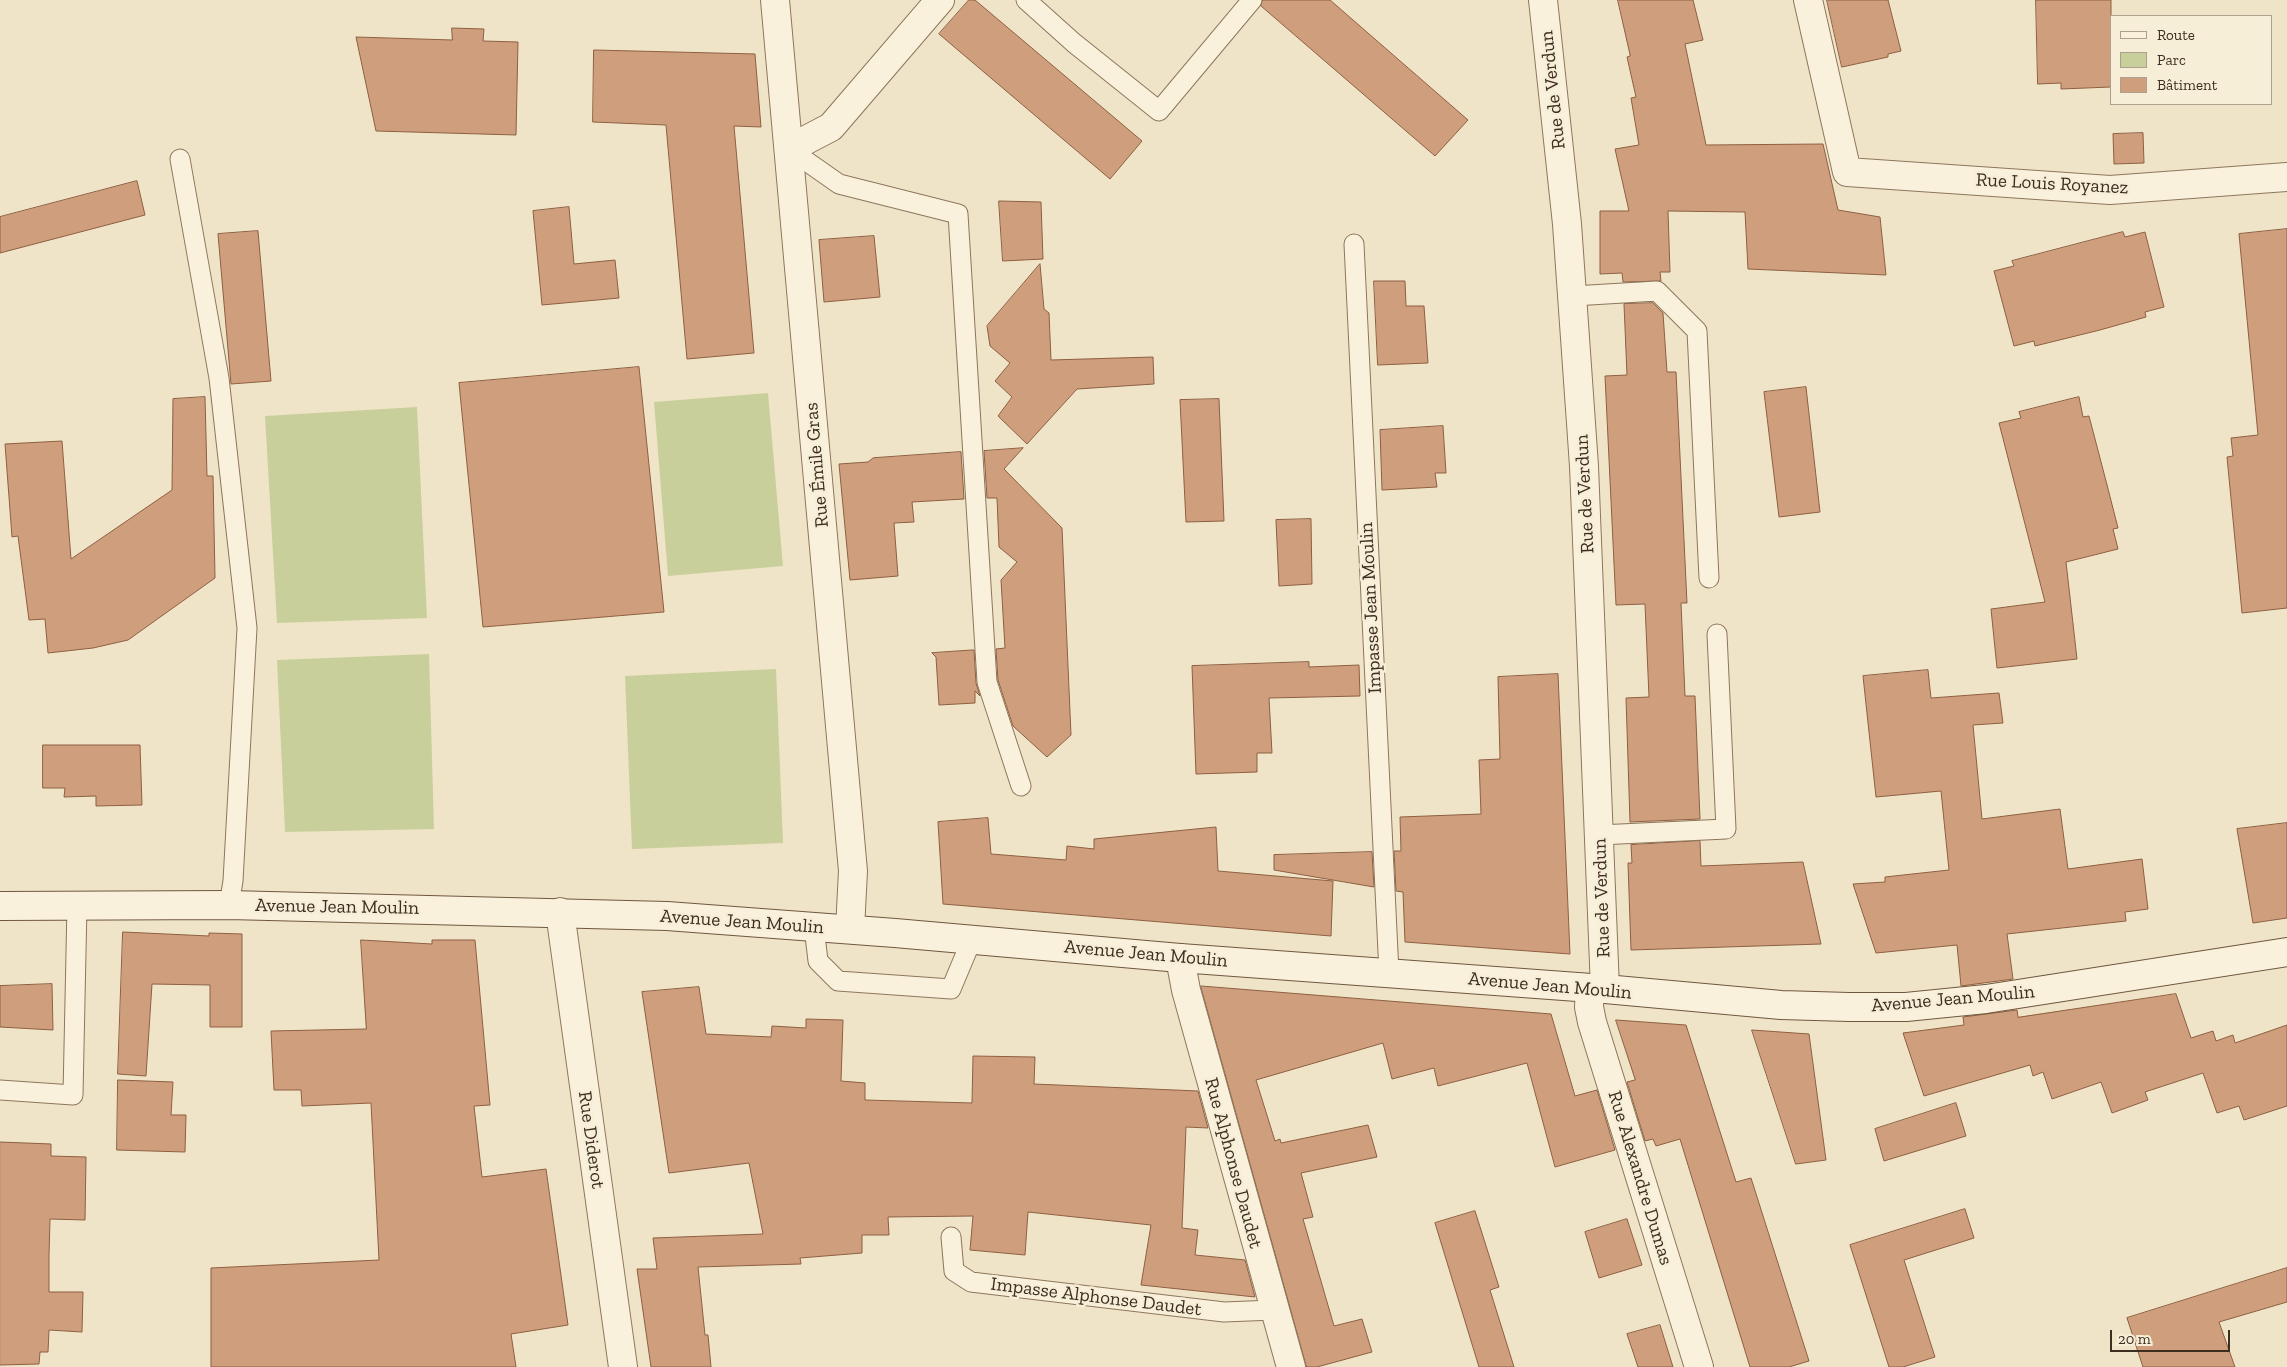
<!DOCTYPE html>
<html>
<head>
<meta charset="utf-8">
<style>
	body { margin:0 }
	#map { position:relative; width:2287px; height:1367px; overflow:hidden; background:#f0e4c8; font-family:"Zilla Slab",serif }
	canvas { display:block }
	.legend { position:absolute; left:2110px; top:15px; width:162px; height:90px; box-sizing:border-box; background:#f7eed8; border:1px solid #ada18e; margin:0; padding:6px 9px; list-style:none; font-size:15px; color:#3d2e20 }
	.legend li { display:flex; align-items:center; gap:10px; height:25px }
	.legend b { width:25px; border:1px solid #ada18e }
	.scale { position:absolute; left:2110px; top:1330px; width:120px; height:22px; box-sizing:border-box; border:2px solid #3d2e20; border-top:0; padding-left:6px; font-size:15px; line-height:18px; white-space:nowrap; color:#3d2e20; -webkit-text-stroke:4px #f7eed8; paint-order:stroke }
</style>
</head>
<body>
<div id="map">
<canvas width="2287" height="1367"></canvas>
<ul class="legend">
<li><b style="height:6px;background:#faf1dc"></b>Route</li>
<li><b style="height:14px;background:#c9cf9b"></b>Parc</li>
<li><b style="height:14px;background:#cf9f7d"></b>Bâtiment</li>
</ul>
<div class="scale">20 m</div>
</div>
<script>
const ctx = document.querySelector('canvas').getContext('2d');
ctx.lineJoin = 'round';
function fillPath(path, color) {
  ctx.fillStyle = color;
  ctx.fill(path, 'evenodd');
}
function stroke(path, color, width, dash) {
  ctx.strokeStyle = color;
  ctx.lineWidth = width;
  ctx.lineCap = dash ? 'butt' : 'round';
  ctx.setLineDash(dash || []);
  ctx.stroke(path);
}
function drawText(font, color, halo, rows, align = 'center') {
  ctx.font = font + ' "Zilla Slab",serif';
  ctx.lineWidth = 5;
  ctx.setLineDash([]);
  ctx.textBaseline = 'middle';
  ctx.strokeStyle = halo;
  ctx.fillStyle = color;
  for (const [text, x, y, turn = 0] of rows) {
    ctx.save();
    ctx.translate(x, y);
    ctx.rotate((+turn || 0) * Math.PI / 180);
    ctx.textAlign = isNaN(turn) ? turn : align;
    if (halo) ctx.strokeText(text, 0, 0);
    ctx.fillText(text, 0, 0);
    ctx.restore();
  }
}
fillPath(new Path2D(`
	M 768,393 L 783,566 L 668,576 L 654,402 Z
	M 417,407 L 427,618 L 277,623 L 265,416 Z
	M 429,654 L 434,829 L 285,832 L 277,660 Z
	M 776,669 L 783,843 L 632,849 L 625,676 Z`), '#c9cf9b');
const building = new Path2D(`
	M 969,0 L 975,0 L 1142,141 L 1110,179 L 939,34 Z
	M 1263,0 L 1330,0 L 1468,120 L 1435,156 L 1261,6 Z
	M 1618,0 L 1693,0 L 1703,40 L 1685,44 L 1706,145 L 1823,144 L 1838,210 L 1880,217 L 1886,275 L 1748,269 L 1745,212 L 1668,211 L 1670,272 L 1660,272 L 1661,281 L 1623,282 L 1622,273 L 1600,274 L 1600,211 L 1629,211 L 1615,149 L 1639,145 L 1631,98 L 1636,97 L 1627,57 L 1630,56 Z
	M 1827,0 L 1888,0 L 1901,51 L 1888,54 L 1888,57 L 1842,67 Z
	M 2036,0 L 2111,0 L 2111,87 L 2061,89 L 2061,83 L 2038,84 Z
	M 452,28 L 484,29 L 483,41 L 518,42 L 516,135 L 376,131 L 356,37 L 452,40 Z
	M 594,50 L 755,54 L 761,127 L 734,126 L 754,353 L 687,359 L 666,125 L 593,122 Z
	M 2143,133 L 2144,163 L 2114,164 L 2113,134 Z
	M 137,181 L 145,215 L 0,253 L 0,217 Z
	M 999,201 L 1041,202 L 1043,259 L 1003,261 Z
	M 569,207 L 574,264 L 615,260 L 619,298 L 542,305 L 533,211 Z
	M 2287,229 L 2287,608 L 2242,613 L 2227,457 L 2233,456 L 2231,438 L 2258,435 L 2239,234 Z
	M 258,231 L 271,381 L 231,384 L 218,234 Z
	M 2123,232 L 2125,237 L 2145,232 L 2164,307 L 2145,312 L 2146,317 L 2100,330 L 2035,346 L 2034,341 L 2014,346 L 1994,271 L 2014,266 L 2012,261 Z
	M 874,236 L 880,297 L 824,302 L 819,240 Z
	M 1040,264 L 1044,309 L 1049,313 L 1051,360 L 1153,357 L 1154,384 L 1077,389 L 1027,444 L 998,416 L 1012,397 L 995,381 L 1010,363 L 990,346 L 987,326 Z
	M 1374,281 L 1405,281 L 1406,306 L 1424,306 L 1428,363 L 1378,365 Z
	M 1653,303 L 1663,313 L 1667,372 L 1676,372 L 1687,603 L 1681,603 L 1685,696 L 1695,696 L 1700,819 L 1630,822 L 1626,698 L 1649,697 L 1645,604 L 1616,605 L 1605,376 L 1627,375 L 1624,304 Z
	M 639,367 L 664,612 L 483,627 L 459,383 Z
	M 1806,387 L 1820,512 L 1779,517 L 1764,392 Z
	M 205,397 L 207,476 L 213,476 L 215,578 L 128,640 L 93,648 L 48,653 L 45,619 L 29,620 L 18,536 L 12,537 L 5,444 L 62,441 L 71,559 L 172,490 L 173,399 Z
	M 2079,397 L 2083,417 L 2089,416 L 2106,481 L 2118,528 L 2113,529 L 2118,549 L 2066,562 L 2077,659 L 1997,668 L 1991,609 L 2045,602 L 1999,423 L 2021,418 L 2019,412 Z
	M 1219,399 L 1224,521 L 1186,522 L 1180,400 Z
	M 1443,426 L 1446,473 L 1435,473 L 1437,487 L 1382,490 L 1380,430 Z
	M 1023,448 L 1004,469 L 1062,528 L 1071,735 L 1047,757 L 1013,726 L 998,680 L 996,649 L 1005,648 L 1001,580 L 1017,562 L 999,547 L 997,498 L 987,498 L 984,451 Z
	M 961,452 L 964,499 L 912,502 L 914,522 L 894,523 L 898,576 L 850,580 L 839,464 L 868,462 L 873,458 Z
	M 1311,519 L 1312,584 L 1279,586 L 1276,520 Z
	M 972,650 L 974,650 L 976,683 L 980,696 L 975,691 L 975,703 L 939,705 L 936,657 L 932,653 Z
	M 1309,662 L 1309,667 L 1359,665 L 1360,696 L 1269,698 L 1272,753 L 1257,753 L 1257,772 L 1196,774 L 1192,666 Z
	M 1928,670 L 1931,698 L 1999,693 L 2003,723 L 1973,725 L 1982,819 L 2060,809 L 2068,869 L 2142,859 L 2148,909 L 2125,912 L 2126,921 L 2007,934 L 2013,979 L 1961,986 L 1957,945 L 1876,953 L 1853,884 L 1885,882 L 1885,877 L 1949,870 L 1941,791 L 1876,797 L 1863,676 Z
	M 1558,674 L 1570,954 L 1405,942 L 1403,892 L 1396,891 L 1394,851 L 1401,851 L 1400,817 L 1481,814 L 1479,760 L 1500,759 L 1498,677 Z
	M 43,745 L 140,745 L 142,805 L 96,806 L 96,796 L 64,797 L 65,788 L 43,788 Z
	M 988,818 L 991,854 L 1066,860 L 1067,846 L 1094,849 L 1094,839 L 1216,827 L 1218,871 L 1333,881 L 1331,936 L 943,904 L 938,822 Z
	M 2287,823 L 2287,918 L 2253,923 L 2237,829 Z
	M 1700,841 L 1701,866 L 1803,862 L 1821,944 L 1631,950 L 1628,863 L 1632,863 L 1631,845 Z
	M 1372,852 L 1374,887 L 1274,870 L 1274,855 Z
	M 123,932 L 209,936 L 209,933 L 242,934 L 242,1027 L 210,1027 L 210,985 L 152,984 L 146,1076 L 118,1074 Z
	M 361,940 L 432,944 L 432,940 L 475,940 L 490,1105 L 474,1106 L 482,1177 L 546,1169 L 568,1325 L 511,1334 L 516,1367 L 211,1367 L 211,1268 L 379,1260 L 371,1103 L 302,1106 L 301,1090 L 274,1090 L 271,1031 L 366,1029 Z
	M 52,984 L 53,1030 L 0,1027 L 0,986 Z
	M 1201,986 L 1551,1014 L 1575,1096 L 1597,1090 L 1615,1150 L 1555,1167 L 1527,1063 L 1438,1086 L 1434,1068 L 1392,1079 L 1383,1043 L 1256,1080 L 1275,1141 L 1280,1139 L 1281,1143 L 1368,1125 L 1377,1157 L 1301,1173 L 1313,1217 L 1303,1219 L 1334,1326 L 1362,1319 L 1372,1352 L 1317,1367 L 1307,1367 Z
	M 699,987 L 706,1034 L 771,1037 L 772,1026 L 806,1028 L 806,1019 L 843,1020 L 841,1081 L 865,1083 L 865,1100 L 972,1103 L 973,1056 L 1035,1057 L 1034,1084 L 1198,1091 L 1208,1128 L 1186,1127 L 1182,1228 L 1198,1230 L 1195,1255 L 1245,1260 L 1255,1297 L 1141,1285 L 1151,1225 L 1028,1212 L 1025,1255 L 970,1250 L 973,1216 L 888,1217 L 889,1235 L 862,1235 L 862,1253 L 800,1258 L 801,1264 L 698,1267 L 705,1335 L 708,1335 L 711,1367 L 651,1367 L 637,1269 L 657,1269 L 653,1238 L 763,1234 L 749,1163 L 669,1173 L 642,992 Z
	M 2176,994 L 2191,1038 L 2213,1031 L 2216,1041 L 2233,1035 L 2235,1043 L 2287,1025 L 2287,1106 L 2244,1120 L 2239,1106 L 2217,1113 L 2203,1073 L 2145,1092 L 2148,1100 L 2112,1113 L 2101,1082 L 2052,1099 L 2043,1072 L 2033,1076 L 2030,1065 L 1924,1096 L 1903,1033 L 1964,1025 L 1963,1017 L 2017,1010 L 2018,1017 Z
	M 1616,1020 L 1686,1025 L 1736,1182 L 1751,1178 L 1809,1361 L 1789,1367 L 1750,1367 L 1680,1139 L 1656,1146 L 1653,1139 L 1645,1141 L 1627,1082 L 1635,1080 Z
	M 1752,1030 L 1809,1034 L 1826,1160 L 1796,1164 Z
	M 118,1080 L 173,1082 L 171,1115 L 186,1115 L 185,1152 L 117,1150 Z
	M 1956,1103 L 1966,1136 L 1884,1161 L 1875,1129 Z
	M 0,1142 L 51,1144 L 51,1156 L 86,1157 L 85,1220 L 50,1219 L 49,1255 L 49,1292 L 83,1292 L 82,1332 L 49,1330 L 48,1352 L 40,1352 L 39,1364 L 0,1365 Z
	M 1965,1209 L 1974,1238 L 1904,1260 L 1935,1357 L 1903,1367 L 1889,1367 L 1850,1245 Z
	M 1475,1211 L 1499,1287 L 1490,1290 L 1514,1367 L 1479,1367 L 1435,1223 Z
	M 1627,1219 L 1642,1265 L 1599,1278 L 1585,1232 Z
	M 2287,1268 L 2287,1302 L 2219,1322 L 2235,1367 L 2143,1367 L 2127,1318 Z
	M 1660,1325 L 1673,1367 L 1638,1367 L 1627,1334 Z`);
fillPath(building, '#cf9f7d');
stroke(building, '#8d5f41', 1);
const lane = new Path2D(`
	M 1026,0 L 1074,43 L 1159,111 L 1252,0
	M 789,149 L 839,184 L 958,214 L 987,682 L 1021,786
	M 180,159 L 219,378 L 247,628 L 233,881 L 229,905
	M 1354,244 L 1389,973
	M 1573,296 L 1657,291 L 1697,331 L 1709,578
	M 1599,835 L 1726,829 L 1717,634
	M 814,927 L 818,961 L 838,981 L 951,989 L 972,939
	M 0,1090 L 73,1095 L 77,905
	M 951,1237 L 954,1271 L 971,1282 L 1224,1312 L 1274,1310`);
const street = new Path2D(`
	M 775,0 L 853,871 L 850,929
	M 1543,0 L 1567,224 L 1584,466 L 1605,989
	M 1808,0 L 1847,172 L 2110,190 L 2287,177
	M 789,149 L 831,127 L 940,0
	M 560,912 L 623,1367
	M 1180,958 L 1186,990 L 1291,1367
	M 1590,988 L 1589,1007 L 1592,1022 L 1699,1367`);
const secondary = new Path2D(`
	M 0,906 L 229,905 L 667,916 L 895,933 L 1180,958 L 1605,989 L 1781,1005 L 1849,1007 L 1906,1007 L 1986,999 L 2287,952`);
stroke(lane, '#8d765c', 21);
stroke(street, '#8d765c', 30);
stroke(secondary, '#6f573f', 30);
stroke(lane, '#faf1dc', 19);
stroke(street, '#faf1dc', 28);
stroke(secondary, '#faf1dc', 28);
drawText('19px', '#3d2e20', '#f7eed8', [
	["Rue de Verdun",1553,90,-96],
	["Rue Louis Royanez",2052,184,3],
	["Rue Émile Gras",817,465,-95],
	["Rue de Verdun",1585,494,-93],
	["Impasse Jean Moulin",1371,608,-93],
	["Rue de Verdun",1602,898,-92],
	["Avenue Jean Moulin",337,907,1],
	["Avenue Jean Moulin",742,922,4],
	["Avenue Jean Moulin",1146,954,5],
	["Avenue Jean Moulin",1550,986,5],
	["Avenue Jean Moulin",1953,999,-5],
	["Rue Diderot",591,1140,82],
	["Rue Alphonse Daudet",1233,1163,75],
	["Rue Alexandre Dumas",1640,1178,73],
	["Impasse Alphonse Daudet",1096,1297,7]
]);
</script>
</body>
</html>
